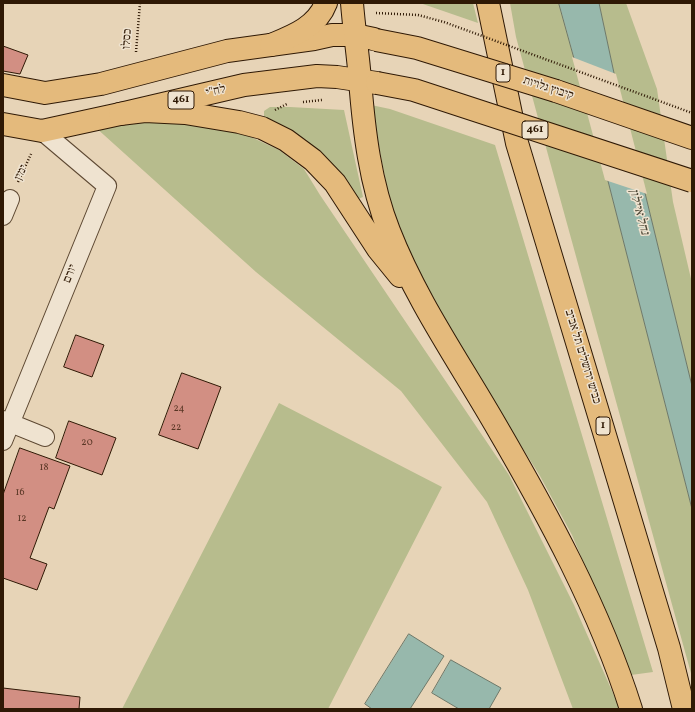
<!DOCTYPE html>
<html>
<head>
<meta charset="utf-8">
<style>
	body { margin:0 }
	#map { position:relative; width:695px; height:712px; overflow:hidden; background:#e7d4b7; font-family:Vollkorn,serif }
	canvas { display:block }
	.frame { position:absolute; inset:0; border:4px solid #2f1905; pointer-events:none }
</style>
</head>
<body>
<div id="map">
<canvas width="695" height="712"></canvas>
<div class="frame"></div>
</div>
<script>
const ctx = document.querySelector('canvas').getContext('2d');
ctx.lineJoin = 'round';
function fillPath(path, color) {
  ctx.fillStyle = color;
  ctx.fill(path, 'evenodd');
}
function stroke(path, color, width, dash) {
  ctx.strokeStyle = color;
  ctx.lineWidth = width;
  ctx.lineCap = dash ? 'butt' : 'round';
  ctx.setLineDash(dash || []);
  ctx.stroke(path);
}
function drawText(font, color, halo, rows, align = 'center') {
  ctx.font = font + ' Vollkorn,"Frank Ruhl Libre",serif';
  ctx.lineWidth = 3;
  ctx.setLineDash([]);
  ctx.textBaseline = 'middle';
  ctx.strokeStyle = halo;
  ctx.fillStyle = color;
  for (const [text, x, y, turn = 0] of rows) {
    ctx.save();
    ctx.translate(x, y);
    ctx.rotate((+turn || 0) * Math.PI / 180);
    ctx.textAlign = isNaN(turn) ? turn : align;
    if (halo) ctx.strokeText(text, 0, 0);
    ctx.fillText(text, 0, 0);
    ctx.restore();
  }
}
fillPath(new Path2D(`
	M 420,3 L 473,3 L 478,23 Z
	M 510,3 L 559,3 L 608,181 L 692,509 L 692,677 L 550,162 L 516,37 Z
	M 599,3 L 626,3 L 657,89 L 673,202 L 692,283 L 692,386 L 645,193 L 614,73 Z
	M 371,105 L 390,109 L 495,145 L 653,672 L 631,675 L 572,535 L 540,476 L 429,298 L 414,265 L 389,198 Z
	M 270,107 L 290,107 L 344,110 L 363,197 L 353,201 L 319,152 L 306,140 L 264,117 L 264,111 Z
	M 145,117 L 217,127 L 251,137 L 279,150 L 304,169 L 320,195 L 509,475 L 574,605 L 620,709 L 573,709 L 528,590 L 487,502 L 401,391 L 256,272 L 94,126 Z
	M 279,403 L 442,487 L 328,709 L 122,709 Z`), '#b7bc8d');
const water = new Path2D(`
	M 559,3 L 599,3 L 614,73 L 645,193 L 692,386 L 692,509 L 608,181 Z
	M 409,634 L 444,656 L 410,709 L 372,709 L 365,704 Z
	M 451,660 L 501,688 L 489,709 L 459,709 L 432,693 Z`);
fillPath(water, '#97b8ac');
stroke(water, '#6d7869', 1);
fillPath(new Path2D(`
	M 572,57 L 616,74 L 647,194 L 605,180 Z`), '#e7d4b7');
const building = new Path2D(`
	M 3,46 L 28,55 L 20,74 L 3,71 Z
	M 76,335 L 104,345 L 92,377 L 64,367 Z
	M 182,373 L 221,387 L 198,449 L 159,435 Z
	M 69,421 L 116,438 L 102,475 L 56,458 Z
	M 20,448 L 70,466 L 54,509 L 49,507 L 30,558 L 47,564 L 37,590 L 3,578 L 3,495 Z
	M 3,688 L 80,697 L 79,709 L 3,709 Z`);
fillPath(building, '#d28f83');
stroke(building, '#2f1905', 1);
const street = new Path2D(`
	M 3,216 L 10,199
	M 3,420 L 45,437
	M 3,441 L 107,186 L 42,131`);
const primary = new Path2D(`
	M 3,85 L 45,93 L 101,84 L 227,51 L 314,39 L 332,35 L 355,35 L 374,39
	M 556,91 L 692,138
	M 3,124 L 42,131 L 120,114 L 244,85 L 317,76 L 337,77 L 377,83`);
const highway = new Path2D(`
	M 352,3 C 354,29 358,54 360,80 C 364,131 370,183 389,231 C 416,300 458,360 495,424 C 548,515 599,608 631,709
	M 488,3 L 517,143 L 669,648 L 684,709
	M 271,45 C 293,36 317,27 326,3
	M 120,114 L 145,111 L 185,113 L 239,122 L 262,128 L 286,140 L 313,160 L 335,183 L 378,249 L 400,276`);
stroke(street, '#5d4832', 20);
stroke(primary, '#2f1905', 24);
stroke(highway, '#2f1905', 24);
stroke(new Path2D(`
	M 136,52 L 140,3
	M 303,102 L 322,100
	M 275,110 L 287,104
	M 18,182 L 32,152`), '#2f1905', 2.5, [1, 2]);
stroke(street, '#efe3d0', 18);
stroke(primary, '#e4ba7c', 22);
stroke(highway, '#e4ba7c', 22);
const primaryBridge = new Path2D(`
	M 376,40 L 417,48 L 556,91
	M 377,83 L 414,90 L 692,181`);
stroke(primaryBridge, '#2f1905', 24, []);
stroke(new Path2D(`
	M 376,13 L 418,15 L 444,22 L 692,113`), '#2f1905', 2.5, [1, 2]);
stroke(primaryBridge, '#e4ba7c', 22);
drawText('10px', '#583624', null, [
	["24",179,409],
	["22",176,428],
	["20",87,443],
	["18",44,468],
	["16",20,493],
	["12",22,519]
]);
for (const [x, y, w] of [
	[503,73,14],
	[181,100,26],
	[535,130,26],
	[603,426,14]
]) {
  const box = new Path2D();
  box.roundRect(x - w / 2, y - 9, w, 18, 3);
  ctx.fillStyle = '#efe3d0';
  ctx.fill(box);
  stroke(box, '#2f1905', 1);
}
drawText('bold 11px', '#2f1905', null, [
	["1",503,73],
	["461",181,100],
	["461",535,130],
	["1",603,426]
]);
drawText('12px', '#2f1905', '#efe3d0', [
	["כסלו",128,39,-86],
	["קיבוץ גלויות",548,89,18],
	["לח\"י",216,92,-13],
	["ימין",22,173,-65],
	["יורם",71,274,-68],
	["כביש ירושלים תל אביב",582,357,73]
]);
drawText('italic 13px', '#4e4937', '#efe3d0', [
	["נחל איילון",638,212,75]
]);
</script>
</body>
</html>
